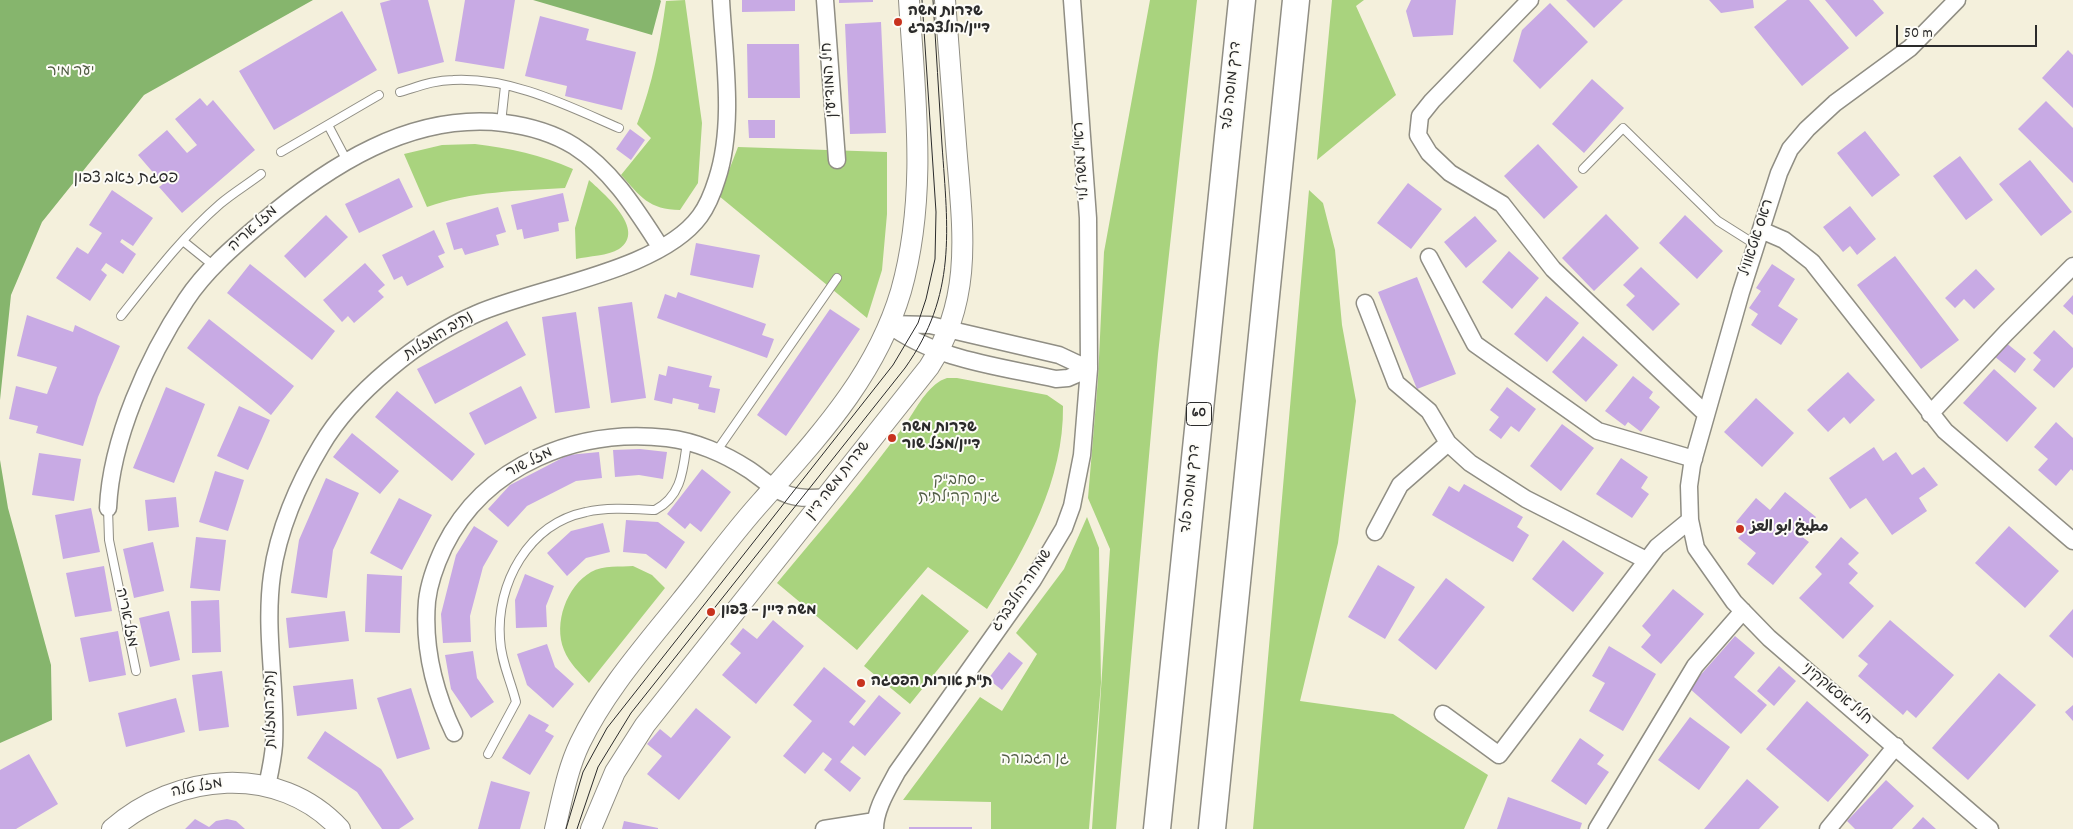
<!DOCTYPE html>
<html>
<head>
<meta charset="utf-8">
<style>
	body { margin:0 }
	#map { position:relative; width:2073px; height:829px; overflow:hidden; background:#f4f0dc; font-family:Dekko,sans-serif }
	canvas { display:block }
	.scale { position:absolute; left:1896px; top:25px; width:141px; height:22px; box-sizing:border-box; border:2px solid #2b2b2b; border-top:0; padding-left:6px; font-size:15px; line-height:18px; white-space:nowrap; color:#2b2b2b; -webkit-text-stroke:4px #fdfcf7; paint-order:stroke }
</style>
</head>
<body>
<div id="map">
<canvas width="2073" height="829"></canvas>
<div class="scale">50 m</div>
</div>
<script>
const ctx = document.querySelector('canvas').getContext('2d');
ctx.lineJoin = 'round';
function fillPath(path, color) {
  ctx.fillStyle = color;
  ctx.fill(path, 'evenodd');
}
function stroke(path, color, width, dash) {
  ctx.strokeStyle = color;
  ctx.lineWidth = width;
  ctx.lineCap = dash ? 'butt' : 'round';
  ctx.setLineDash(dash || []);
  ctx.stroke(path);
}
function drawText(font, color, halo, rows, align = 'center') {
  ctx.font = font + ' Dekko,"Playpen Sans Arabic","Playpen Sans Hebrew",sans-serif';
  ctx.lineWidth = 4;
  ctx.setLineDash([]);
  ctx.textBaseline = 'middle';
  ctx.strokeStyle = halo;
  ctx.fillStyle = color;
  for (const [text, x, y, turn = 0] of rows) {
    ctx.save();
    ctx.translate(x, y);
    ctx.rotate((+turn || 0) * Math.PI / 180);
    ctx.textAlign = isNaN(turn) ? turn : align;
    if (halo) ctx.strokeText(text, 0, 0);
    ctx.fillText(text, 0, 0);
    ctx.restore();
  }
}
fillPath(new Path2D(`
	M 685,0 L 702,123 L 698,183 L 680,210 C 649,210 640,196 621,175 L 651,138 L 637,124 C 653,83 660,44 666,1 Z
	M 1150,0 L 1197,0 L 1158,354 L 1116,829 L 1092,829 L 1110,549 L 1088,498 L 1098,379 L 1104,252 Z
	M 1332,0 L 1364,0 L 1356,6 L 1396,95 L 1317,160 Z
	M 475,144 C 510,148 541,155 573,169 L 565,188 C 518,191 472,191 427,207 L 404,154 L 442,145 Z
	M 738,147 L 887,152 L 887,214 L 882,270 L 867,318 L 719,196 Z
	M 589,180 C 602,192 648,230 619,249 C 608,256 589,256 576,259 L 575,228 Z
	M 1309,190 L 1323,203 L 1335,250 L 1342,325 L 1356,401 L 1338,543 L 1300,701 L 1393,714 L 1488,775 L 1464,829 L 1253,829 Z
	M 947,378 L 957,378 L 1047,395 L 1063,406 C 1064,480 1026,548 987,609 L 928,567 L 857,650 L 777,583 C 822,529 868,476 909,419 C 918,405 930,383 947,378 Z
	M 1087,517 L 1099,548 L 1101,683 L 1089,829 L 991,829 L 991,802 L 903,800 L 980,697 L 1002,711 L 1037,654 L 1016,633 L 1064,569 Z
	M 633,566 L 652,575 L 665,588 L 589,683 C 580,673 569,663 564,650 C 553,623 567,586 591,572 C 603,565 621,567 633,566 Z
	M 922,594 L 969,631 L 910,704 L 864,666 Z`), '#a9d37e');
fillPath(new Path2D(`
	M 0,0 L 313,0 L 144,95 L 42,222 L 11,295 L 0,400 Z
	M 533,0 L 660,0 L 661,1 L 652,35 Z
	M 0,460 L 8,508 L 51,665 L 52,720 L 0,743 Z`), '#86b56d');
fillPath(new Path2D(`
	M 391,0 L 428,0 L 444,62 L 398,74 L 380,3 Z
	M 465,0 L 515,0 L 504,69 L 455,61 Z
	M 742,0 L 795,0 L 795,11 L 742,12 Z
	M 839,0 L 873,0 L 873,2 L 839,3 Z
	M 1411,0 L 1456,0 L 1453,35 L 1413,37 L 1406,11 Z
	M 1566,0 L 1623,0 L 1594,28 Z
	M 1709,0 L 1753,0 L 1754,8 L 1721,13 Z
	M 1787,0 L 1809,0 L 1849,48 L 1802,86 L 1754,27 Z
	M 1825,0 L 1873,0 L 1884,13 L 1856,37 Z
	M 1550,3 L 1588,42 L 1540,89 L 1513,61 L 1522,30 Z
	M 342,11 L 377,70 L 274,130 L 239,71 Z
	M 540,16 L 589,29 L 586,40 L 636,52 L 622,110 L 565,96 L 567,86 L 525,76 Z
	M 881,22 L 886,133 L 850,134 L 845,24 Z
	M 747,44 L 799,44 L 800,98 L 748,98 Z
	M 2068,50 L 2073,55 L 2073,108 L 2042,78 Z
	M 1592,79 L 1624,108 L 1584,153 L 1552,124 Z
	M 200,98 L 207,106 L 213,100 L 255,150 L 182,213 L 159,187 L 163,184 L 138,155 L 167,130 L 187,153 L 197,145 L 175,119 Z
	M 2046,101 L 2073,128 L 2073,183 L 2018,129 Z
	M 748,120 L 775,120 L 775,138 L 749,138 Z
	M 630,129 L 645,140 L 631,160 L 616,149 Z
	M 1865,131 L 1900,175 L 1872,197 L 1837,153 Z
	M 1538,144 L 1578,187 L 1544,219 L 1504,176 Z
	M 1960,156 L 1993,200 L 1966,220 L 1933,176 Z
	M 2030,160 L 2072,212 L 2041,236 L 1999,184 Z
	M 399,178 L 413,207 L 359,233 L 345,204 Z
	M 1408,183 L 1442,209 L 1411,249 L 1377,223 Z
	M 112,190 L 153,218 L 133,246 L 122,239 L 120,242 L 136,254 L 123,274 L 106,263 L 101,270 L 107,275 L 90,301 L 56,278 L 77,247 L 88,254 L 102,233 L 89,225 Z
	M 563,193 L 569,221 L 558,223 L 559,231 L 524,239 L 522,229 L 517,230 L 511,205 Z
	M 1850,206 L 1876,239 L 1857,255 L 1850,246 L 1843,252 L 1823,227 Z
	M 498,207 L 506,232 L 496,235 L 499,245 L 465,255 L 462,248 L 454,250 L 446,223 Z
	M 1606,214 L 1639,248 L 1594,291 L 1562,258 Z
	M 326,215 L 348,237 L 305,278 L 284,256 Z
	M 1685,215 L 1723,251 L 1697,279 L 1659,243 Z
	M 1475,216 L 1497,241 L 1466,268 L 1444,242 Z
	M 434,230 L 445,253 L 438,256 L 444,267 L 407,286 L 402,276 L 394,280 L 382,255 Z
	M 696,243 L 760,255 L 753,288 L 690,275 Z
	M 1509,251 L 1539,278 L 1512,309 L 1482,282 Z
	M 1895,256 L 1959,340 L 1921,369 L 1857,285 Z
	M 365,263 L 385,285 L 378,291 L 384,297 L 354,323 L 348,316 L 342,322 L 323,300 Z
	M 250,264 L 335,331 L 312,360 L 227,293 Z
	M 1772,264 L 1795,279 L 1778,306 L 1798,319 L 1781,345 L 1751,325 L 1758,314 L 1749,308 L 1761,291 L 1756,288 Z
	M 1641,267 L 1680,304 L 1653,331 L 1626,305 L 1635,296 L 1623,285 Z
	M 1976,269 L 1995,289 L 1974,309 L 1964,299 L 1955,308 L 1945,298 Z
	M 1417,277 L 1456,374 L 1417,389 L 1378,292 Z
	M 678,292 L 766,324 L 762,335 L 774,339 L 767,358 L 657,318 L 665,294 L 676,298 Z
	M 2073,295 L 2073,315 L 2063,306 Z
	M 1546,296 L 1579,323 L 1547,362 L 1514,334 Z
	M 632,302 L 646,398 L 611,403 L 598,307 Z
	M 830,309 L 860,329 L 786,436 L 757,415 Z
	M 576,312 L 590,408 L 555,413 L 542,317 Z
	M 27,315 L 73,332 L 75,325 L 120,346 L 98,397 L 83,446 L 36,433 L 38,426 L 9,419 L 16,386 L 47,394 L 57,367 L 17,356 Z
	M 209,319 L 294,386 L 271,415 L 187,348 Z
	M 507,321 L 526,355 L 435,404 L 417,369 Z
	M 2054,330 L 2073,348 L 2073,367 L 2054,388 L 2033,370 L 2041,360 L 2033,353 Z
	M 1583,336 L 1618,365 L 1586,402 L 1552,372 Z
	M 2005,342 L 2026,359 L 2015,373 L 1994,356 Z
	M 668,366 L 712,376 L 709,387 L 720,389 L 715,413 L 698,409 L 699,404 L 673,398 L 672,404 L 654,400 L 659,374 L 666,376 Z
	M 1994,369 L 2037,408 L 2007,442 L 1963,403 Z
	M 1848,372 L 1875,400 L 1850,424 L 1844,417 L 1828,432 L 1807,410 Z
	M 1633,376 L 1653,392 L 1649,398 L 1660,407 L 1641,432 L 1628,422 L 1625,426 L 1605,411 Z
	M 521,386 L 537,418 L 485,445 L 469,413 Z
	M 166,387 L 205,404 L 174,483 L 133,468 Z
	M 1507,387 L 1536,409 L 1519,432 L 1511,426 L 1501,439 L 1489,430 L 1499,417 L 1490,410 Z
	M 397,391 L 475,454 L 452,481 L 375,417 Z
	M 1756,398 L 1794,433 L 1762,467 L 1724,432 Z
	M 239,406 L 270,420 L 248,470 L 217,456 Z
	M 2056,422 L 2073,438 L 2073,471 L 2071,469 L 2056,486 L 2038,470 L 2048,459 L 2034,447 Z
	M 1562,424 L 1594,448 L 1561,491 L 1530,466 Z
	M 352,433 L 399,471 L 380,494 L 333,457 Z
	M 1874,447 L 1883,461 L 1896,452 L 1912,475 L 1924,467 L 1938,485 L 1919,498 L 1927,511 L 1892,535 L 1866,498 L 1850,509 L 1829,478 Z
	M 640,449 L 667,452 L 663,479 L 639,475 L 615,477 L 613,450 Z
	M 599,452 L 602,478 L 576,481 L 527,506 L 508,527 L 488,509 L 510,485 L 568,455 Z
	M 39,453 L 81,459 L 74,501 L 32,495 Z
	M 1621,458 L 1648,477 L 1641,488 L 1649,494 L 1632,518 L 1596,494 Z
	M 702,469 L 731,492 L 701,532 L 690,523 L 685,529 L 667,514 Z
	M 215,471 L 244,480 L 228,531 L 199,522 Z
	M 326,478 L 359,493 L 333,550 L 327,598 L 291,593 L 299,540 Z
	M 1464,484 L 1523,517 L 1517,527 L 1529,535 L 1513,562 L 1432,515 L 1449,486 L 1459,492 Z
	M 1785,492 L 1816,517 L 1801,536 L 1809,542 L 1773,585 L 1747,564 L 1756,553 L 1738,538 L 1746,530 L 1736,522 L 1756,498 L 1770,510 Z
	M 176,497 L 179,527 L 148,531 L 145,500 Z
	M 399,498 L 432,515 L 402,570 L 370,553 Z
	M 91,508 L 100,552 L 63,559 L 55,515 Z
	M 626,520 L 658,522 L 685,542 L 666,569 L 646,554 L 623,552 Z
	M 603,523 L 610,552 L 586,558 L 567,576 L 547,553 L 571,531 Z
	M 474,526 L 498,541 L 483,567 L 470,616 L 471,642 L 443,643 L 441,614 L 456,555 Z
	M 2009,526 L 2059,571 L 2025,608 L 1975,563 Z
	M 196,537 L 226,540 L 220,591 L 190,588 Z
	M 1841,537 L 1859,553 L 1848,564 L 1858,573 L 1849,583 L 1874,606 L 1843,639 L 1799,598 L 1822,574 L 1815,567 Z
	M 1563,540 L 1604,573 L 1573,612 L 1532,579 Z
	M 153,542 L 164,591 L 134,598 L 123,549 Z
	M 1378,565 L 1415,587 L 1385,639 L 1348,617 Z
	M 104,566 L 112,611 L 75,617 L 66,573 Z
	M 367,574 L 402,576 L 400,633 L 365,632 Z
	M 525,574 L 554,586 L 546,606 L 547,627 L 516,628 L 515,600 Z
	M 1446,578 L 1485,607 L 1436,670 L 1398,640 Z
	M 1673,589 L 1704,614 L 1661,664 L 1641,647 L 1651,635 L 1642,626 Z
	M 219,600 L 221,652 L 192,653 L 191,601 Z
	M 2073,609 L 2073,658 L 2049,636 Z
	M 169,611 L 180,660 L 150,667 L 139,618 Z
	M 345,611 L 349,641 L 289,648 L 286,618 Z
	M 773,620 L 804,646 L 756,704 L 722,675 L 741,653 L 730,644 L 743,628 L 757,639 Z
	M 1890,620 L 1954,675 L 1916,718 L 1907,710 L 1903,715 L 1858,676 L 1868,664 L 1858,656 Z
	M 118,631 L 126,675 L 89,682 L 80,638 Z
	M 1735,636 L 1755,653 L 1734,677 L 1767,705 L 1741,734 L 1689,688 Z
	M 547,644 L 555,667 L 574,684 L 553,708 L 527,685 L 517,654 Z
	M 1609,646 L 1656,674 L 1623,731 L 1589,711 L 1605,683 L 1592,676 Z
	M 473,651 L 477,678 L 494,702 L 471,718 L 451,689 L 445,655 Z
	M 1009,652 L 1023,663 L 1002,690 L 988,679 Z
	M 1779,666 L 1796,681 L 1774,706 L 1757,691 Z
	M 824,667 L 866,701 L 849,722 L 854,726 L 879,695 L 901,713 L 865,756 L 853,746 L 840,762 L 861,778 L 850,792 L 824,770 L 832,759 L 823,752 L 805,774 L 783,756 L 812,721 L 793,705 Z
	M 222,671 L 229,727 L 199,731 L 192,675 Z
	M 1999,673 L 2036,705 L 1968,780 L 1932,748 Z
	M 353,679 L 357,709 L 297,716 L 293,686 Z
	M 411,688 L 430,749 L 397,759 L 377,698 Z
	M 176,698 L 185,732 L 126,747 L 118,713 Z
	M 1807,701 L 1869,755 L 1828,802 L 1766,749 Z
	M 2073,705 L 2073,721 L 2065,712 Z
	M 696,708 L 731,737 L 679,800 L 647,774 L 662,756 L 647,744 L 660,729 L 671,738 Z
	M 529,714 L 549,725 L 545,731 L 554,736 L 530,775 L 502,758 Z
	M 1690,717 L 1730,747 L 1699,790 L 1658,760 Z
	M 325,731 L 381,769 L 414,819 L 399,829 L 382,829 L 357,792 L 307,758 Z
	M 1580,738 L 1604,755 L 1597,764 L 1609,772 L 1586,805 L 1551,781 Z
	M 29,754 L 58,804 L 16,829 L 0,829 L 0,770 Z
	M 1747,779 L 1779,807 L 1759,829 L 1704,829 Z
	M 1886,780 L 1914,806 L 1892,829 L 1855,829 L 1847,821 Z
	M 491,781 L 530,792 L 520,829 L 478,829 Z
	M 1508,797 L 1582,823 L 1580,829 L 1497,829 Z
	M 1923,817 L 1936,829 L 1912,829 Z
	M 195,819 L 209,827 L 216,821 L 227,819 L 236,821 L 245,829 L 185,829 Z
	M 624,821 L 658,828 L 658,829 L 622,829 Z
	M 909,827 L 972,827 L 972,829 L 909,829 Z`), '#c8aae4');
const service = new Path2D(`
	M 400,92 C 417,87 434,80 453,80 C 511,77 566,105 619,128
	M 501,123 L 505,86
	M 328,125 L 347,161
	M 281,152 L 379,95
	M 1583,169 L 1623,128 L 1718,221 L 1756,245
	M 183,241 L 214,266
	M 121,316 C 152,277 182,237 220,204 C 233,193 248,184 261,174
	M 716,452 L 837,278
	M 108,508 L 109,540 L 136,671
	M 488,754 L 516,702 C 511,681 501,662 500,639 C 496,584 528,524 586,512 C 607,507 633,509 655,510 C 682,496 683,470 687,442`);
const minor = new Path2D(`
	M 825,0 L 837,160
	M 1530,0 L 1432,101 L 1420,116 L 1418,135 L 1429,153 L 1450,173 L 1502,204 L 1553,269 L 1706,414
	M 1957,0 L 1910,48 L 1835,103 L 1807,129 L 1790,149 L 1779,173 L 1741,292 L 1692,465 L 1689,486 L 1690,520 L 1696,548 L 1734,602 L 1769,638 L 1990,829
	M 1761,230 L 1784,240 L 1812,262 L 1945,431 L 2073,541
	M 1429,257 L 1475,344 L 1598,431 L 1694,459
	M 1365,303 L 1396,383 L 1429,411 L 1448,443 L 1470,463 L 1526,499 L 1646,560
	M 888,324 C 936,360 998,366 1056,379 L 1068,378 L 1089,369
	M 888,324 L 930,325 L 1059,355 L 1089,369
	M 1930,414 L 2006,333 L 2073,266
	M 108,508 C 111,439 148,357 186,300 C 205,271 233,247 260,224 C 328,166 411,112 504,123 C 528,126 553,133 574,146 C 612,170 637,211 661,248
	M 1375,532 L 1400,485 L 1448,443
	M 1443,714 L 1499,755 L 1657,547 L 1690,520
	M 454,733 C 434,691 423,648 427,601 C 429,583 436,564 444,547 C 485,464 578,428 667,438 C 695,441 725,454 748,469 C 762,478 773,490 789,495 C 801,499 814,498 827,497
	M 267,786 C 270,772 273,759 274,745 C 277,689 264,632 272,575 C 278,531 298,484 321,446 C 352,393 420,338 476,314 C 537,287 660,271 700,216 C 708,205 713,192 717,179 C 735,124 724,57 721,0
	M 824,829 L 875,821
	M 875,829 C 875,809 888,789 897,772 L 1033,580 L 1064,528 L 1072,506 L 1082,455 L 1089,369 L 1088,218 L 1072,0
	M 1597,829 L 1695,666 L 1743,611
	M 1828,829 L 1896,746`);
const tertiary = new Path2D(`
	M 112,829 C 176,773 278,762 340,829
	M 555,829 C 562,800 567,770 580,743 C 605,691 645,646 681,601 C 708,568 733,533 761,502 C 818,437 876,376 901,291 C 928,195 915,98 909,0
	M 591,829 L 615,772 L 645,725 L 929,367 C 975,296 962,224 956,144 C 952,96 949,48 945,0`);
const trunk = new Path2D(`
	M 1157,829 L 1242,0
	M 1212,829 L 1296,0`);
stroke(service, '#908e84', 10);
stroke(minor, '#908e84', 19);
stroke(tertiary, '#908e84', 22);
stroke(trunk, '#908e84', 29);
stroke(service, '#fff', 8);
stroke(minor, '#fff', 16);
stroke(tertiary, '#fff', 20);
stroke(trunk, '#fff', 26);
stroke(new Path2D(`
	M 566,829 L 583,772 L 607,728 L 893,365 L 918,323 L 926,299 L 935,259 L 936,212 L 922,0
	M 577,829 L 598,767 L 631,713 L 905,368 C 957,295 948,230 942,145 C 939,97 936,48 933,0`), '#2b2b2b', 1);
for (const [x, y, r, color] of [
	[898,22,5,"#c8321e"],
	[892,438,5,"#c8321e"],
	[1740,529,5,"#c8321e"],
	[711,612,5,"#c8321e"],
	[861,683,5,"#c8321e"]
]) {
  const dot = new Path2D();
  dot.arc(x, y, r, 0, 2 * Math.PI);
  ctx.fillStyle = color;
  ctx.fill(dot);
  stroke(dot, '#fdfcf7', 2);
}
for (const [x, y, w] of [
	[1199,414,25]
]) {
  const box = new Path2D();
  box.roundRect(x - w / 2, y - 11.5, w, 23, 4);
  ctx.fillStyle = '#fdfcf7';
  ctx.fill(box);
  stroke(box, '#2b2b2b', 1);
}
drawText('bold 14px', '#2b2b2b', null, [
	["60",1199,414]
]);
drawText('bold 15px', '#2b2b2b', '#fdfcf7', [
	["שדרות משה",908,13],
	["דיין/הולצברג",908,30],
	["שדרות משה",902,429],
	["דיין/מזל שור",902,446],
	["مطبخ ابو العز",1750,529],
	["משה דיין – צפון",721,612],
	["ת\"ת אורות הפסגה",871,683]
], 'left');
drawText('15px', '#515d44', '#fdfcf7', [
	["יער מיר",71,73],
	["סחב\"ק -",959,482],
	["גינה קהילתית",959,499],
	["גן הגבורה",1035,761]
]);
drawText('15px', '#2b2b2b', '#fdfcf7', [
	["חיל המודיעין",831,80,-94],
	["דרך מוסה פלד",1233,86,-84],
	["רא\"ל משה לוי",1083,161,-94],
	["מזל אריה",254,230,-42],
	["ראס אטאוויל",1758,238,-72],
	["נתיב המזלות",439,337,-32],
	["מזל שור",530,464,-27],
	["שדרות משה דיין",839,481,-52],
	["דרך מוסה פלד",1192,489,-84],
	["שמחה הולצברג",1023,591,-56],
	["מזל אריה",125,618,78],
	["חליל אסאקקיני",1836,695,40],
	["נתיב המזלות",272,709,-91],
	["מזל טלה",197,789,-11]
]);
drawText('16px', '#2b2b2b', '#fdfcf7', [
	["פסגת זאב צפון",126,180]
]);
</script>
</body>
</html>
